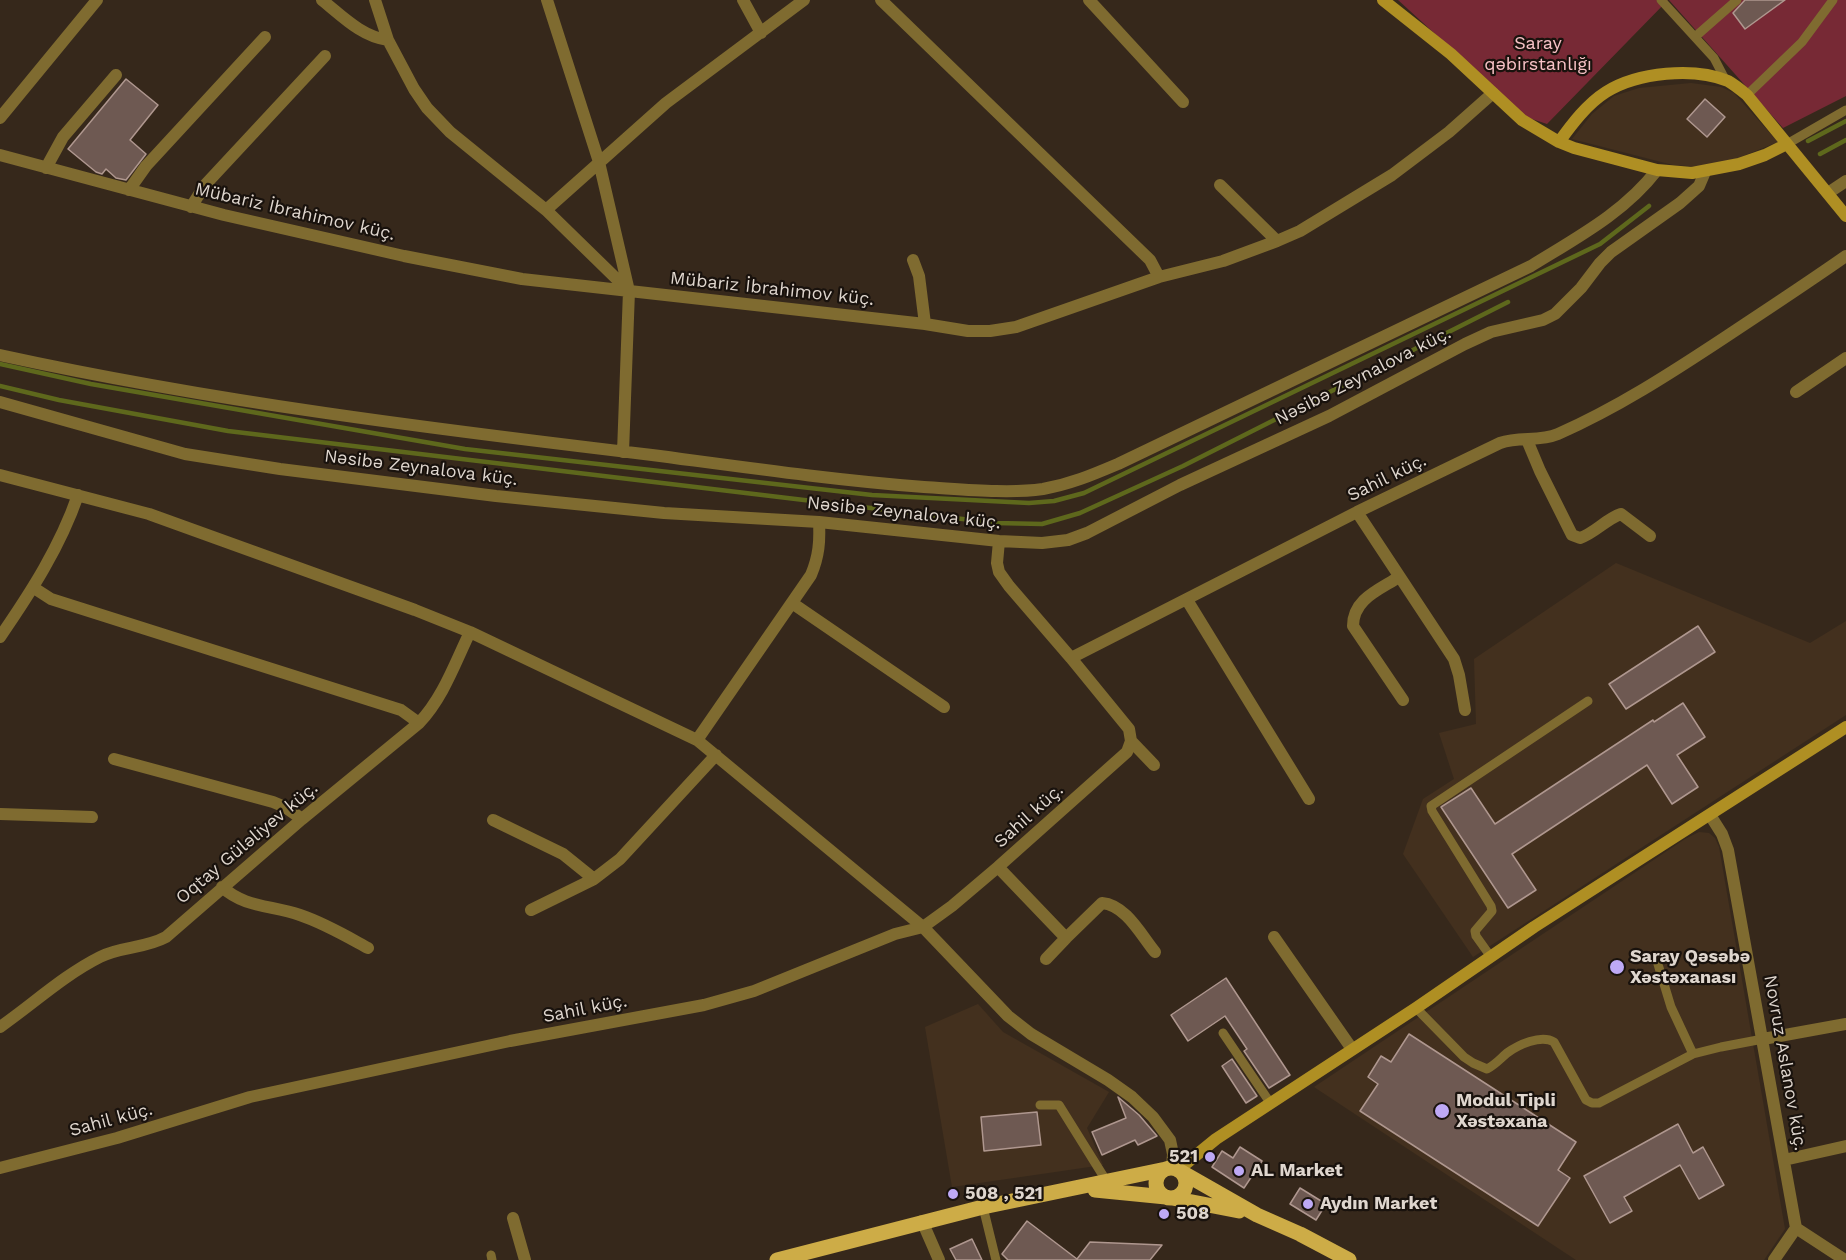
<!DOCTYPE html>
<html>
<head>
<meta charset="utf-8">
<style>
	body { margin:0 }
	canvas { display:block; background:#36281b }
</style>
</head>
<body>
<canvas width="1846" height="1260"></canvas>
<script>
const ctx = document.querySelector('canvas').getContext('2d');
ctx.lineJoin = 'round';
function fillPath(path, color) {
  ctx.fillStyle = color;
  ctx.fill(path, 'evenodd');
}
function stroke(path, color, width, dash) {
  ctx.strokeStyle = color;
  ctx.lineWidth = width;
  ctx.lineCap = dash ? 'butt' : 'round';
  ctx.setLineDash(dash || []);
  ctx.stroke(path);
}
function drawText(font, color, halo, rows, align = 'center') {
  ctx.font = font + ' "Work Sans",sans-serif';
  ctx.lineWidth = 4.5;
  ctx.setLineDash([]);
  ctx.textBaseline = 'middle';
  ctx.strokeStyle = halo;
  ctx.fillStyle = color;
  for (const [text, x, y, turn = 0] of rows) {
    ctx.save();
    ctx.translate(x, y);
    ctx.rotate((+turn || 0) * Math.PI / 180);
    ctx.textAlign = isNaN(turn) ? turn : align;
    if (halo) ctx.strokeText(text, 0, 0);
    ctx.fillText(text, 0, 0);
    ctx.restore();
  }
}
fillPath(new Path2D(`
	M 1691,83 L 1721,87 L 1734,93 L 1778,142 L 1733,160 L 1703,167 L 1673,165 L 1572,139 L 1592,114 L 1614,96 L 1639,88 Z
	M 1616,563 L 1810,643 L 1846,621 L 1846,715 L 1473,957 L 1403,854 L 1423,799 L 1454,779 L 1439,733 L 1476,724 L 1474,659 Z
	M 1699,832 L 1709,833 L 1715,838 L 1719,847 L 1785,1229 L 1764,1260 L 1576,1260 L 1314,1087 L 1685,839 Z
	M 978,1004 L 1003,1032 L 1109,1092 L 1087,1128 L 1103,1165 L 952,1187 L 925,1027 Z`), '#43301e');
fillPath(new Path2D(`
	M 1398,0 L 1668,0 L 1547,124 L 1526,117 Z
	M 1669,0 L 1846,0 L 1846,96 L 1783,128 Z`), '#772935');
stroke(new Path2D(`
	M 1808,141 L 1846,121
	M 1820,154 L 1846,140
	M 0,364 L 91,384 L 465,449 L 872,495 L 1029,503 L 1054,501 L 1084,493 L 1600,244 L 1649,206
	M 0,386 L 59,400 L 228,431 L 996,523 L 1042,524 L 1080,513 L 1183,466 L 1508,302`), '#5e681c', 4.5);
const building = new Path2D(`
	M 1745,0 L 1785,0 L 1745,29 L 1733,13 Z
	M 126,79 L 158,105 L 130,140 L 146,154 L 126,180 L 116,178 L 106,169 L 102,174 L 96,172 L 68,149 Z
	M 1705,99 L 1725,117 L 1707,137 L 1687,119 Z
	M 1698,626 L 1715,652 L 1626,709 L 1609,684 Z
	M 1683,703 L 1705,737 L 1677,755 L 1698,787 L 1672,804 L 1647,765 L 1512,854 L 1536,890 L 1508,908 L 1441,807 L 1471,788 L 1495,824 L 1653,720 L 1654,722 Z
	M 1226,978 L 1290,1075 L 1269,1088 L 1244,1051 L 1247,1049 L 1225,1016 L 1188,1041 L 1171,1015 Z
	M 1409,1034 L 1576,1142 L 1558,1170 L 1570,1178 L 1538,1226 L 1360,1111 L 1378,1084 L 1368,1077 L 1381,1056 L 1391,1062 Z
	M 1232,1059 L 1257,1096 L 1246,1103 L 1222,1066 Z
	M 1118,1097 L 1139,1115 L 1157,1136 L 1138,1145 L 1135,1140 L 1102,1155 L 1092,1132 L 1126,1118 Z
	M 1037,1112 L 1041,1145 L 984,1151 L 981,1117 Z
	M 1678,1124 L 1693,1153 L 1703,1147 L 1724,1185 L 1699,1199 L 1680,1165 L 1624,1197 L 1632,1211 L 1610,1223 L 1584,1176 Z
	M 1240,1147 L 1262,1161 L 1244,1188 L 1212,1167 L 1222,1151 L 1233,1158 Z
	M 1300,1188 L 1326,1204 L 1316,1220 L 1290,1204 Z
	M 1027,1221 L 1077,1259 L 1090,1242 L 1162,1245 L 1150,1260 L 1008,1260 L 1002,1254 Z
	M 972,1239 L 982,1260 L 956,1260 L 950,1249 Z`);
fillPath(building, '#6e5952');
stroke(building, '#af978f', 1.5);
stroke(new Path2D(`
	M 1661,0 L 1714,58 L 1726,81
	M 1696,36 L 1737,0
	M 1747,95 L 1802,42 L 1833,0
	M 1787,144 L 1846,110
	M 1491,957 L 1476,936 L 1475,931 L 1492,911 L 1491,906 L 1432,811 L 1431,806 L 1588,701
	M 1657,961 L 1671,1007 L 1693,1054
	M 1416,1008 L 1464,1057 L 1473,1063 L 1487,1069 C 1495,1065 1500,1059 1507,1053 C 1518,1045 1541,1034 1554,1042 L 1586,1100 L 1592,1103 L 1599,1103 L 1693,1054 L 1721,1047 L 1763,1039
	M 1223,1033 L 1271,1104
	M 1040,1105 L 1059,1105 L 1107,1182
	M 983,1207 L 996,1260
	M 491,1255 L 492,1260`), '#7f6b30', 9);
stroke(new Path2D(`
	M 322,0 C 342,16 362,37 388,40
	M 375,0 L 388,40 L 414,89 L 427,108 L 450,132 L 546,210 L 628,290
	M 547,0 L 599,162 L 629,291 L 623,452
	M 743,0 L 761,33
	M 881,0 L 1150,260 L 1159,277
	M 1089,0 L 1183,102
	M 0,118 L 97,0
	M 0,155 L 224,215 L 404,256 L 522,279 L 925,324 L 968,331 L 990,331 L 1016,327 L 1159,277 L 1223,261 L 1277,241 L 1300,231 L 1392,175 L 1449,132 L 1493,93
	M 46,168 L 63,137 L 116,75
	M 1220,185 L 1277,241
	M 129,190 L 146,166 L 265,37
	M 1828,193 L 1846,181
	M 191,207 L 205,185 L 325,56
	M 546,210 L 666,103 L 804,0
	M 913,260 L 919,276 L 925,324
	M 0,355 C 215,402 434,429 652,455 C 743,467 833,480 924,487 C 960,489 1008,494 1043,489 C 1071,484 1092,475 1118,464 L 1531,266 C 1576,238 1624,213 1657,170
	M 1796,392 L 1846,358
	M 0,402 L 185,454 L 280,469 L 496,496 L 664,513 L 819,522 L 999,541 L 1042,543 L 1068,540 L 1087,533 L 1180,485 L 1329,416 L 1465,344 L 1491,332 L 1543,320 L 1555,314 L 1581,288 L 1600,263 L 1611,252 L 1680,203 L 1699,186 L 1705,172
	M 1527,440 L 1540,471 L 1572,535 L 1580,538 C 1595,533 1606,519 1621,514 L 1650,536
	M 0,475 L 149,514 L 415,610 L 470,632 L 697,740 L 923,927 L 1008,1016 L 1031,1034 L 1108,1080 L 1132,1097 L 1153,1117 L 1170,1140 L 1173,1154 L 1172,1168
	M 1357,512 L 1454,659 L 1459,675 L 1465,710
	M 999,541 L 997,563 L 999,572 L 1009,586 L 1071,658
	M 1399,577 C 1379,590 1353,599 1353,626 L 1403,700
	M 34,588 L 51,599 L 401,710 L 419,723
	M 1187,600 L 1309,799
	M 792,603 L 944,707
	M 0,637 C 31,592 60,547 78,495
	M 697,740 L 811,575 C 819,556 820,541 819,522
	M 1131,741 L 1154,765
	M 114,759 L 273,802 L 285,807 L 302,819
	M 0,814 L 92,817
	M 1710,815 L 1722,834 L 1728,850 L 1796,1228 L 1845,1260
	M 493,820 L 563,854 L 594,879
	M 998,867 L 1066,938 L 1102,903 C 1126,905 1141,935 1155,952
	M 222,887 C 245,908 272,905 300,915 C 324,923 346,936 368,948
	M 531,910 L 594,879 L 620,859 L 716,755
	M 1274,937 L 1352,1049
	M 1046,959 L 1066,938
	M 0,1027 C 33,1004 64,975 100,957 C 121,946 144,949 166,937 L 302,819 L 419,723 C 443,698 455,663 470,632
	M 1763,1039 L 1846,1024
	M 1784,1160 L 1846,1146
	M 0,1168 L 117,1138 L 250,1097 L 510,1041 L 704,1005 L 754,991 L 895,934 L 923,927 L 952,906 L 998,867 L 1127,752 L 1131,741 L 1129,729 L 1071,658 L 1357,512 L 1500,443 C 1519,436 1539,442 1558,434 C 1617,408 1671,373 1724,338 C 1765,311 1806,284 1846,256
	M 513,1218 L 525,1260
	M 922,1221 L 939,1260
	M 1774,1260 L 1796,1228`), '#7f6b30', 12);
stroke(new Path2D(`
	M 1383,0 L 1451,54 L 1522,120 L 1559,142 L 1574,148 L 1657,170 L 1692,173 L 1739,164 L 1765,155 L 1787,144
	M 1559,142 C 1572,124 1587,104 1606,92 C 1638,72 1694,67 1728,81 C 1735,85 1741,90 1747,95 L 1846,216
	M 1178,1170 L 1216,1139 L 1416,1008 L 1534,927 L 1846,727`), '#af8f23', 12);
stroke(new Path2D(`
	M1156 1183a15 15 0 1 1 30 0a15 15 0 1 1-30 0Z
	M 1178,1170 L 1257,1215 L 1300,1234 L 1349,1260
	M 1095,1190 L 1166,1197
	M 1172,1198 L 1239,1211
	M 777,1260 L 983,1207 L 1166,1169`), '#cdac47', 15);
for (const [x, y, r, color] of [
	[1617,967,8,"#bea9f5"],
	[1442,1111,8,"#bea9f5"],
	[1210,1157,6,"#bea9f5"],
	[1239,1171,6,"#bea9f5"],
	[953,1194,6,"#bea9f5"],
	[1308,1204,6,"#bea9f5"],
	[1164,1214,6,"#bea9f5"]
]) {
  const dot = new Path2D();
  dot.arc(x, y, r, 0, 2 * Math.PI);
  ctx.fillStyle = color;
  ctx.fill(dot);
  stroke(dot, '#19120d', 2);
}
drawText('18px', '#f7c2c6', '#19120d', [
	["Saray",1538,44],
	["qəbirstanlığı",1538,65]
]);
drawText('18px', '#dfd6ce', '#19120d', [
	["Mübariz İbrahimov küç.",295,212,13],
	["Mübariz İbrahimov küç.",772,289,6],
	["Nəsibə Zeynalova küç.",1363,376,-27],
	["Nəsibə Zeynalova küç.",421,468,7],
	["Sahil küç.",1387,478,-26],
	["Nəsibə Zeynalova küç.",904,513,6],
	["Sahil küç.",1029,816,-42],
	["Oqtay Güləliyev küç.",247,843,-40],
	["Sahil küç.",585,1009,-11],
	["Novruz Aslanov küç.",1785,1063,80],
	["Sahil küç.",111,1120,-15]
]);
drawText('bold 18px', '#dfd6ce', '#19120d', [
	["Saray Qəsəbə",1630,957],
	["Xəstəxanası",1630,978],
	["Modul Tipli",1456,1101],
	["Xəstəxana",1456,1122],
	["521",1198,1157,"right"],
	["AL Market",1251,1171],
	["508 , 521",965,1194],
	["Aydın Market",1320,1204],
	["508",1176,1214]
], 'left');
</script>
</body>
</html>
